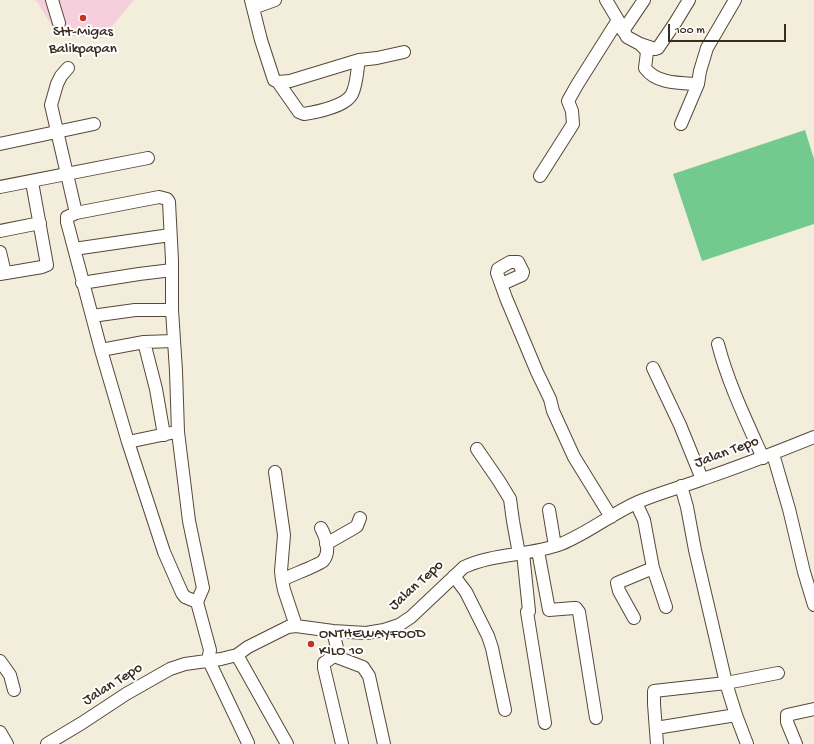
<!DOCTYPE html>
<html>
<head>
<meta charset="utf-8">
<style>
	body { margin:0 }
	#map { position:relative; width:814px; height:744px; overflow:hidden; background:#f3eedb; font-family:"Gochi Hand",sans-serif }
	canvas { display:block }
	.scale { position:absolute; left:668px; top:24px; width:118px; height:18px; box-sizing:border-box; border:2px solid #3b2a1e; border-top:0; padding-left:5px; font-size:12px; line-height:14px; white-space:nowrap; color:#3b2a1e; -webkit-text-stroke:3px #fff; paint-order:stroke }
</style>
</head>
<body>
<div id="map">
<canvas width="814" height="744"></canvas>
<div class="scale">100 m</div>
</div>
<script>
const ctx = document.querySelector('canvas').getContext('2d');
ctx.lineJoin = 'round';
function fillPath(path, color) {
  ctx.fillStyle = color;
  ctx.fill(path, 'evenodd');
}
function stroke(path, color, width, dash) {
  ctx.strokeStyle = color;
  ctx.lineWidth = width;
  ctx.lineCap = dash ? 'butt' : 'round';
  ctx.setLineDash(dash || []);
  ctx.stroke(path);
}
function drawText(font, color, halo, rows, align = 'center') {
  ctx.font = font + ' "Gochi Hand",sans-serif';
  ctx.lineWidth = 4;
  ctx.setLineDash([]);
  ctx.textBaseline = 'middle';
  ctx.strokeStyle = halo;
  ctx.fillStyle = color;
  for (const [text, x, y, turn = 0] of rows) {
    ctx.save();
    ctx.translate(x, y);
    ctx.rotate((+turn || 0) * Math.PI / 180);
    ctx.textAlign = isNaN(turn) ? turn : align;
    if (halo) ctx.strokeText(text, 0, 0);
    ctx.fillText(text, 0, 0);
    ctx.restore();
  }
}
fillPath(new Path2D(`
	M 34,0 L 134,0 L 102,38 L 57,35 L 37,1 Z`), '#f5cfdc');
fillPath(new Path2D(`
	M 805,130 L 814,159 L 814,224 L 702,261 L 673,174 Z`), '#73ca8f');
const minor = new Path2D(`
	M 52,0 L 59,23
	M 251,0 L 261,40 L 274,80 L 278,82 L 290,81 L 359,60 L 377,58 L 404,52
	M 253,8 L 275,0
	M 618,20 L 627,37 L 640,44 L 645,49 L 647,52 L 645,68 C 656,84 681,83 698,84 L 681,124
	M 623,31 L 644,0
	M 640,44 L 655,49 L 658,48 L 675,23 L 689,0
	M 68,68 L 61,76 L 57,84 L 51,105 L 76,213
	M 278,82 L 299,112 L 304,114 C 317,112 346,106 352,94 C 357,84 357,70 359,60
	M 698,84 L 700,71 L 707,48 L 735,0
	M 0,144 L 94,124
	M 540,176 L 573,124 L 572,111 L 568,101 L 577,85 L 618,20 L 606,0
	M 0,187 L 148,158
	M 0,231 L 40,223
	M 74,249 L 170,235
	M 0,252 L 5,273
	M 0,274 L 42,267 L 47,265 L 32,182
	M 82,283 L 139,274 L 172,270
	M 502,284 L 522,275 L 523,272 L 518,262 L 510,262 L 498,269 L 497,273 L 506,298 L 537,372 L 550,399 L 553,411 L 574,457 L 611,517
	M 92,316 L 135,310 L 172,310
	M 144,342 L 156,389 L 164,435
	M 718,344 C 728,383 746,420 763,458
	M 101,350 L 144,342 L 174,341
	M 653,368 L 680,425 L 702,479
	M 128,442 L 171,433
	M 477,449 L 499,481 L 510,499 L 513,521 L 519,554
	M 773,454 L 789,509 L 804,572 L 814,605
	M 275,472 L 284,535 L 281,571 L 282,580 L 284,590 L 296,626
	M 681,486 L 687,507 L 695,550 L 726,683 L 736,715 L 747,744
	M 636,503 L 644,520 L 653,568 L 666,607
	M 549,510 L 555,546
	M 326,544 L 354,528 L 357,526 L 360,518
	M 538,551 L 549,610 L 574,608 L 576,608 L 579,612 L 596,718
	M 523,553 L 529,611 L 527,612 L 545,723
	M 454,576 L 466,592 L 488,636 L 492,648 L 505,710
	M 282,580 C 289,576 319,565 323,561 C 331,552 326,537 321,528
	M 197,602 L 185,597 L 182,593 L 164,552 L 128,442 L 101,350 L 67,222 L 67,217 L 76,213 L 159,197 L 167,199 L 169,202 L 172,260 L 172,310 L 176,371 L 178,432 L 189,521 L 203,588 L 197,602 L 210,650 L 208,660
	M 634,618 L 619,591 L 617,583 L 653,568
	M 333,631 L 337,648 L 334,656
	M 237,655 L 287,744
	M 0,661 L 10,675 L 14,690
	M 209,661 L 248,743
	M 656,728 L 736,715
	M 0,732 L 7,744
	M 47,744 L 82,723 L 126,694 L 170,669 L 185,664 L 221,659 L 237,655 L 248,647 L 288,627 L 296,626 L 333,631 L 366,633 L 384,630 L 399,625 L 411,617 L 464,567 C 494,553 529,556 561,544 C 588,533 611,514 638,502 C 659,493 682,487 703,479 C 741,466 777,452 814,437
	M 342,744 L 324,668 L 324,663 L 334,656 L 363,667 L 369,676 L 384,744
	M 657,744 L 654,704 L 654,691 L 726,683 L 778,673
	M 796,744 L 787,722 L 787,715 L 814,709`);
stroke(minor, '#57473a', 14);
stroke(minor, '#fff', 12);
for (const [x, y, r, color] of [
	[83,18,4,"#c8321e"],
	[311,644,4,"#c8321e"]
]) {
  const dot = new Path2D();
  dot.arc(x, y, r, 0, 2 * Math.PI);
  ctx.fillStyle = color;
  ctx.fill(dot);
  stroke(dot, '#fff', 1.5);
}
drawText('15px', '#3b2a1e', '#fff', [
	["Stt-Migas",83,33],
	["Balikpapan",83,50],
	["ONTHEWAYFOOD",319,635,"left"],
	["KILO 10",319,652,"left"]
]);
drawText('15px', '#3b2a1e', '#fff', [
	["Jalan Tepo",727,453,-20],
	["Jalan Tepo",417,586,-42],
	["Jalan Tepo",113,685,-32]
]);
</script>
</body>
</html>
